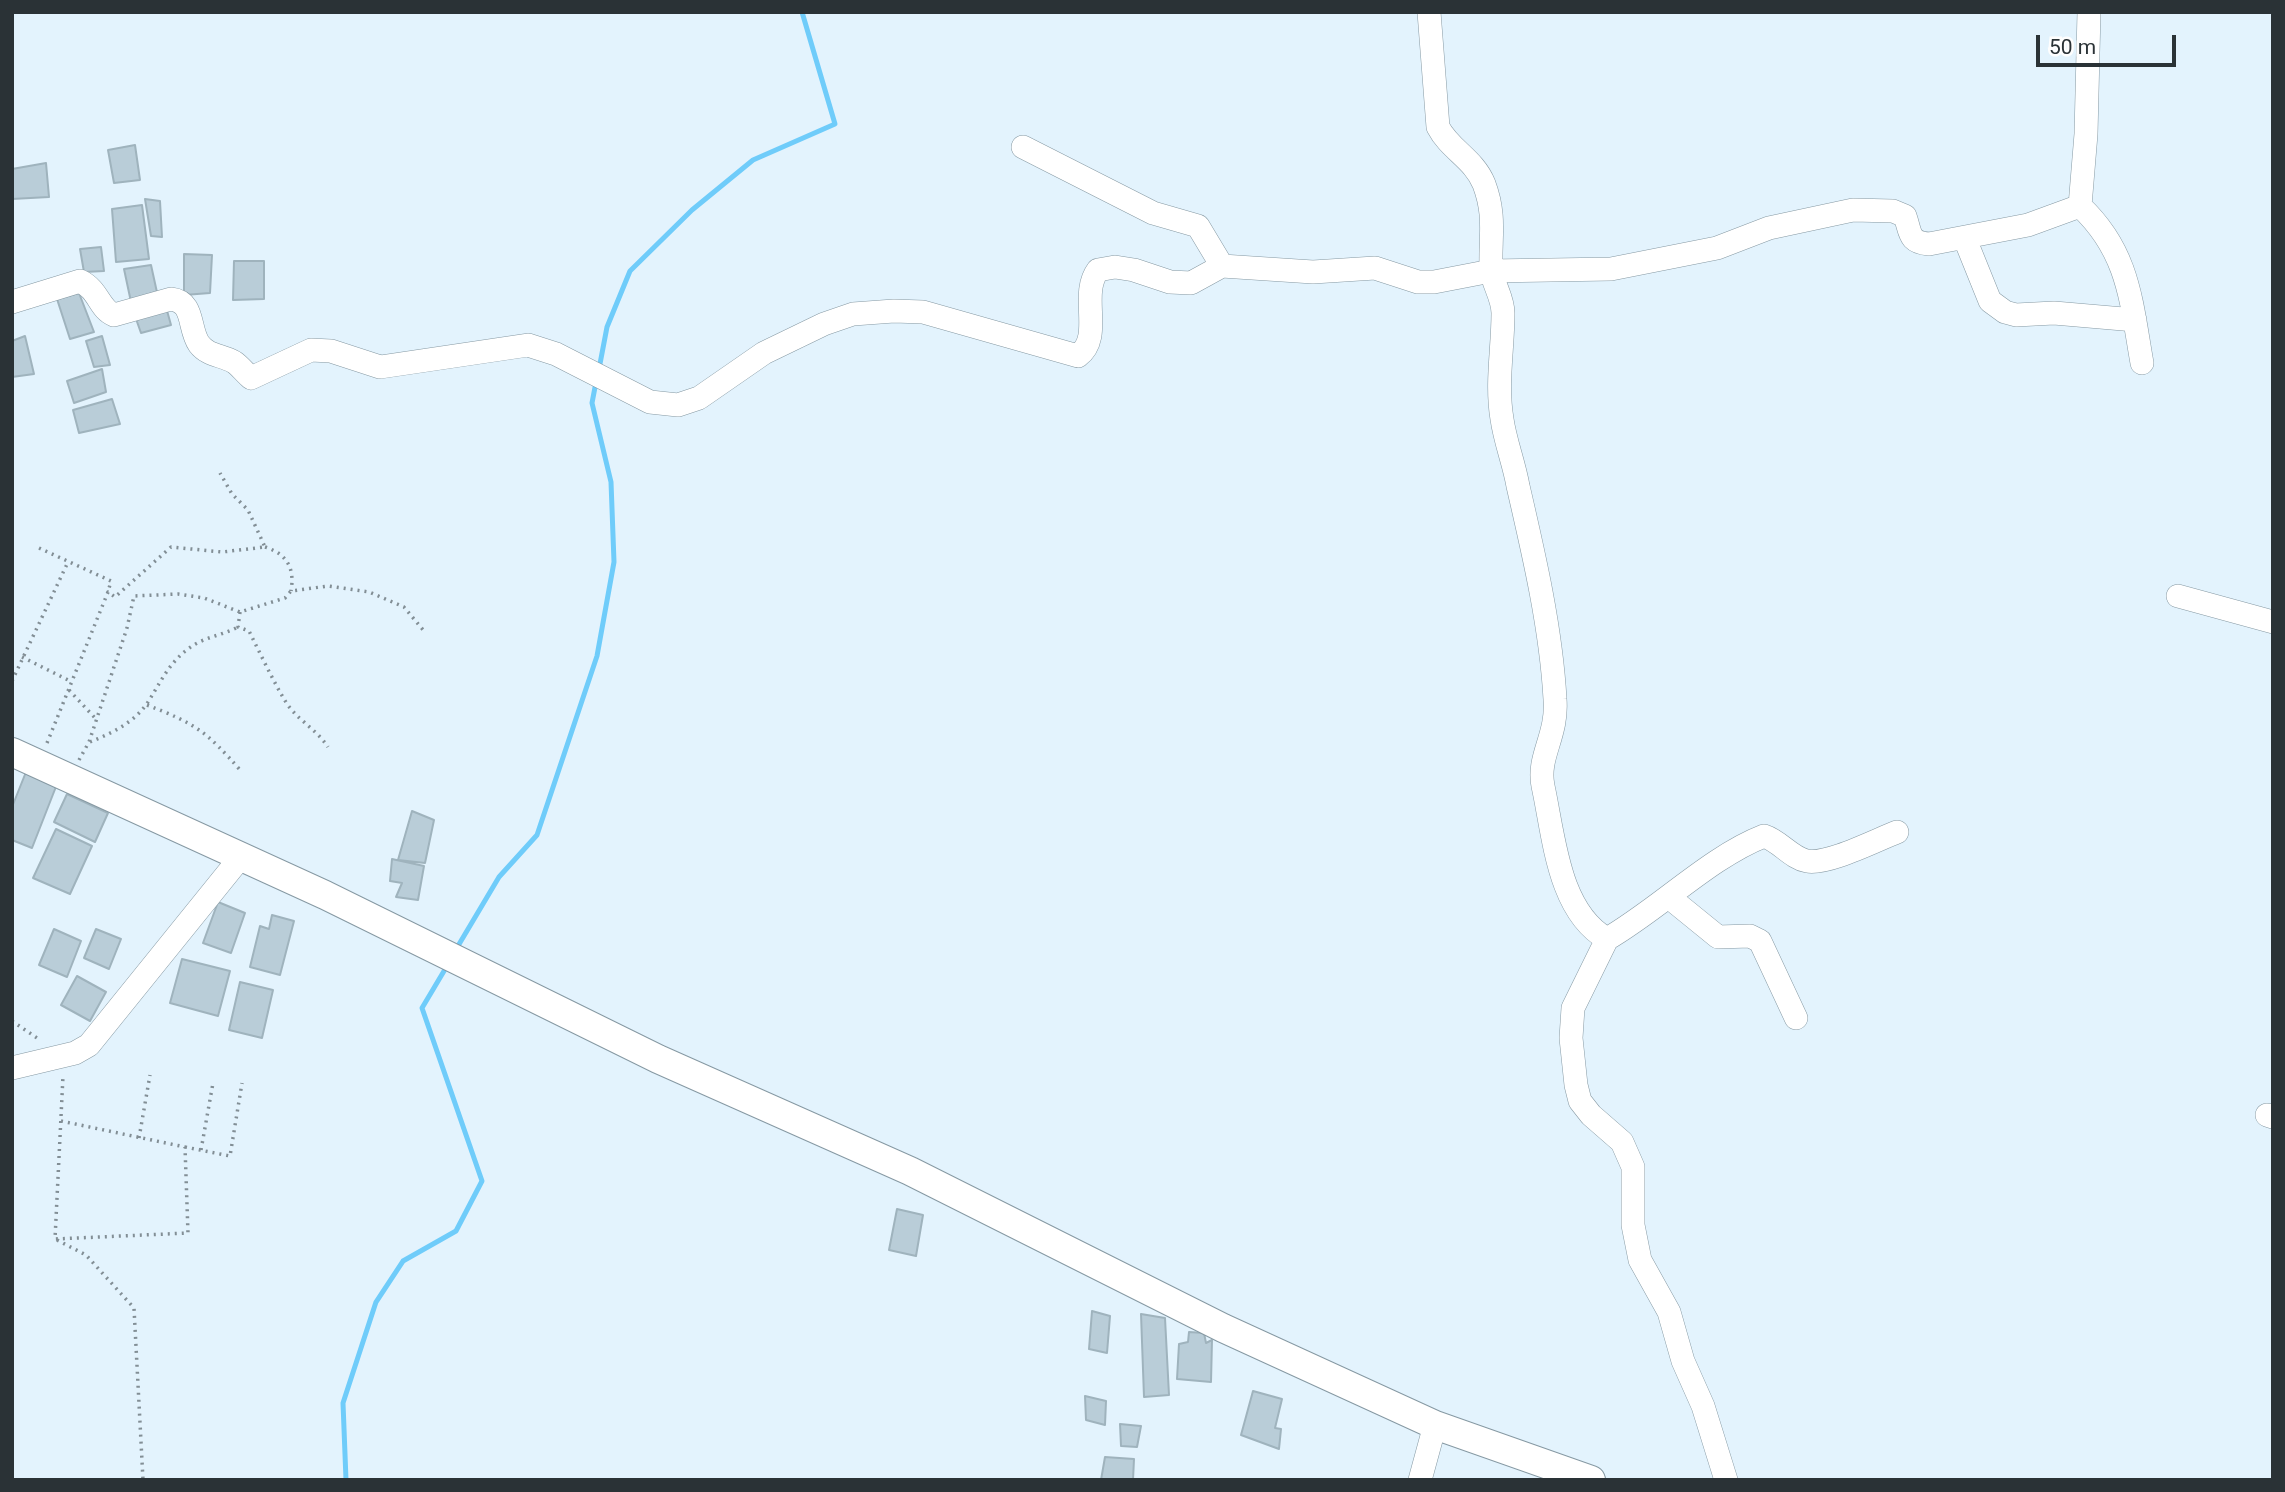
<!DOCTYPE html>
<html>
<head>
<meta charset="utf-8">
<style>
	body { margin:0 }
	#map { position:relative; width:2285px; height:1492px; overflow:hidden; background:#e3f3fd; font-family:Roboto,sans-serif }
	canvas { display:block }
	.frame { position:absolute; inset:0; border:14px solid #2a3236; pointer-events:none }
	.scale { position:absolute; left:2036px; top:35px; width:140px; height:32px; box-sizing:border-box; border:4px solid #2a3236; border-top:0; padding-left:9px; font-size:21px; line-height:24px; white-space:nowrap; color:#2a3236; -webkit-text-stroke:5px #fefefe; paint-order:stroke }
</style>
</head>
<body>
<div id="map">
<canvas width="2285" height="1492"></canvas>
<div class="frame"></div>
<div class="scale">50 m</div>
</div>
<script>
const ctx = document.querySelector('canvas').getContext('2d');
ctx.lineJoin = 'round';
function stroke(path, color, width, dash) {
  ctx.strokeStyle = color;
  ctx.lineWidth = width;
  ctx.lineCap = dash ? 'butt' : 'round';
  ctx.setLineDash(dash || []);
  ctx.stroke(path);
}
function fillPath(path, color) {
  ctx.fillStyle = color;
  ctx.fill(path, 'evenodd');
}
stroke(new Path2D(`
	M 599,369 L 607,327 L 630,271 L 692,210 L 753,160 L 835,124 L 802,12
	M 455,951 L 499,877 L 537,835 L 597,656 L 614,562 L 611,482 L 592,403 L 596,382
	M 346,1480 L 343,1403 L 376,1302 L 403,1261 L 456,1231 L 482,1181 L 422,1008 L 447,966`), '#6fccfa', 5);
const building = new Path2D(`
	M 135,145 L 140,180 L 114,183 L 108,150 Z
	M 46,163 L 49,197 L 12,199 L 12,169 Z
	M 145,199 L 160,201 L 162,237 L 151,236 Z
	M 142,205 L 149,259 L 116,262 L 112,209 Z
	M 101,247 L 104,271 L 84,272 L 80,249 Z
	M 184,254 L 212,255 L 210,293 L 184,295 Z
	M 234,261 L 264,261 L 264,299 L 233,300 Z
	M 151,265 L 158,297 L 131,302 L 124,269 Z
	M 79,293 L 94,332 L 70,339 L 57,299 Z
	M 166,307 L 171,325 L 141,333 L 135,316 Z
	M 25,336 L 34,374 L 12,377 L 12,341 Z
	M 102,336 L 110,365 L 94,367 L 86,341 Z
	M 102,369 L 106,392 L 74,403 L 67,381 Z
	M 112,399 L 120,424 L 79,433 L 73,410 Z
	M 28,767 L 59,779 L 32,848 L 12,840 L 12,807 Z
	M 67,794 L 108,813 L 95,842 L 54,822 Z
	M 412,811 L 434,820 L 425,863 L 398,860 Z
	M 56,829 L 92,846 L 70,894 L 33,878 Z
	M 392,859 L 424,866 L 418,900 L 396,897 L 402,883 L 390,881 Z
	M 218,902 L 245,913 L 231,953 L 203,943 Z
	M 272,915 L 294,921 L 280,975 L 250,967 L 260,926 L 269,929 Z
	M 54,929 L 81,941 L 67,977 L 39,965 Z
	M 96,929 L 121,939 L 109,969 L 84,958 Z
	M 182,959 L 230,971 L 218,1016 L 170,1003 Z
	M 77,976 L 106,992 L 90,1021 L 61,1005 Z
	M 240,982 L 273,990 L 262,1038 L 229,1030 Z
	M 897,1209 L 923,1215 L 916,1256 L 889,1250 Z
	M 1092,1311 L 1110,1316 L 1107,1353 L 1089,1349 Z
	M 1141,1314 L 1165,1318 L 1169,1395 L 1144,1397 Z
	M 1189,1332 L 1204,1333 L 1206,1343 L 1212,1340 L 1211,1382 L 1177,1379 L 1179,1344 L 1188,1342 Z
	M 1253,1391 L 1282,1399 L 1275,1428 L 1281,1429 L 1279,1449 L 1241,1435 Z
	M 1085,1396 L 1106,1401 L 1105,1425 L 1086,1420 Z
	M 1120,1424 L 1141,1426 L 1137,1447 L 1121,1446 Z
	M 1105,1457 L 1134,1459 L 1133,1480 L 1101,1480 Z`);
fillPath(building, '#b9cdd8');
stroke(building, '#9fb3bd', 2);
const minor = new Path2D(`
	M 1429,12 L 1438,127 C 1450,150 1474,159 1484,184 C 1496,216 1490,236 1491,268 C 1492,283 1503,297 1503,313 C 1503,349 1496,383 1502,419 C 1505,441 1514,463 1518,486 C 1534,555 1551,628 1555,699 C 1558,736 1537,756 1543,786 C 1554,836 1558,911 1607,939 L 1573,1008 L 1571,1038 L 1576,1085 L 1580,1101 L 1591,1115 L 1622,1142 L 1633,1167 L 1633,1225 L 1640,1260 L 1669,1312 L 1683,1361 L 1703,1406 L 1726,1480
	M 1023,147 L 1153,213 L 1198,226 L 1222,266
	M 2080,206 C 2129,252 2131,301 2142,363
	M 1965,239 L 1990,301 L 2005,312 L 2016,315 L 2054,313 L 2135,320
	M 12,302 L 80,281 C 99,290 99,309 114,315 L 171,299 C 195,302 188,328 199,344 C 208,356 222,355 234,362 C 240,366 245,373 251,378 L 311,350 L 331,351 L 380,367 L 528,345 L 556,354 L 650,402 L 678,405 L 699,398 L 764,353 L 824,324 L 853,314 L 894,311 L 923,312 L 1078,356 C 1104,337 1079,295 1098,270 L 1115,267 L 1134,270 L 1170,282 L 1191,283 L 1222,266 L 1313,272 L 1375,268 L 1418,282 L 1434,282 L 1491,271 L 1611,269 L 1717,248 L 1769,228 L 1853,210 L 1893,211 L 1905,216 C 1911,233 1908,242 1929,244 L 2028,225 L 2080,206 L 2086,134 L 2089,12
	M 2178,596 L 2273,622
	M 1670,898 L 1718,937 L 1750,936 L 1760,941 L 1796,1018
	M 1607,939 C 1659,909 1710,857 1764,836 C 1780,841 1791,858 1807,861 C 1828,865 1876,840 1897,832
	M 12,1068 L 75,1053 L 89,1045 L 240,858
	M 2267,1115 L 2273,1117
	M 1420,1480 L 1435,1425`);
const tertiary = new Path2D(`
	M 12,752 L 325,895 L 658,1059 L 910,1171 L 1223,1328 L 1435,1425 L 1591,1480`);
stroke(minor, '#8699a3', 24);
stroke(tertiary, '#8699a3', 30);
stroke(new Path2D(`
	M 265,547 C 287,554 295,568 291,591
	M 39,548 L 111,581 L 108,592
	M 240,612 L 238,627 L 249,631 C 261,655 273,681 287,704 C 299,721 316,729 328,747
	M 22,657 L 72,682
	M 12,681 L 68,562
	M 69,690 L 96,719
	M 147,705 C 196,724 206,731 241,771
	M 90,742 C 112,733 134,723 148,702 C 160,683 169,663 188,649 C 203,637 221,636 238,627
	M 47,743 L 108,592 L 115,597 L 171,547 L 222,552 L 265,547 L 248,510 L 232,494 L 220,473
	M 79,760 L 89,742 L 127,628 L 134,596 L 178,594 L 204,598 L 240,612 L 285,598 L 291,591 L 328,586 L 369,592 L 404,607 L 424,631
	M 12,1021 L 40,1040
	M 61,1121 L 185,1147 L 188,1233 L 55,1239 L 63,1076
	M 139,1138 L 150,1075
	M 185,1147 L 230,1156 L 242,1083
	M 201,1150 L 213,1083
	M 57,1240 L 86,1255 L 134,1308 L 143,1480`), '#828e95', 3.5, [2, 5]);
stroke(minor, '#fff', 23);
stroke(tertiary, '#fff', 28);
</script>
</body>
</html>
